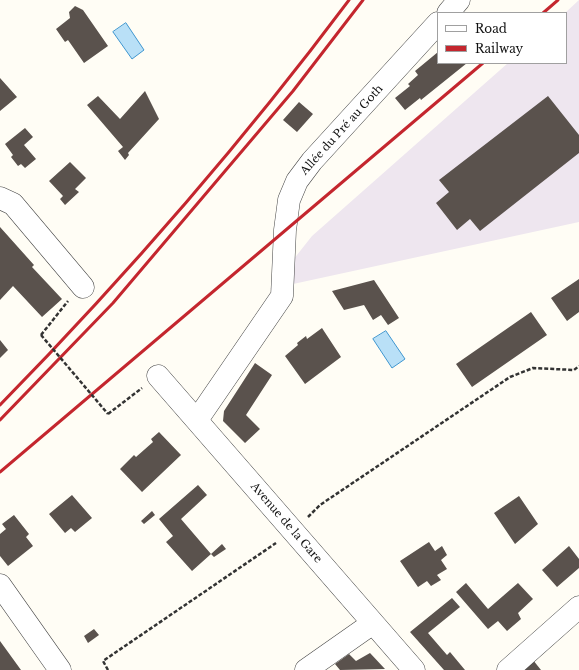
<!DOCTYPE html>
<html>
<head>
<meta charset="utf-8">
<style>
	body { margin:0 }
	#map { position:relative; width:579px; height:670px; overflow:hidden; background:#fffdf5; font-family:"Libre Baskerville",serif }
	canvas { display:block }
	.legend { position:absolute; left:437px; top:12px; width:130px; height:52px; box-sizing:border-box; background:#fff; border:1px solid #a0a0a0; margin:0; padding:5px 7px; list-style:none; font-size:12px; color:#111 }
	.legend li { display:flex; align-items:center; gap:8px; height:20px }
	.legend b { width:20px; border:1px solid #a0a0a0 }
</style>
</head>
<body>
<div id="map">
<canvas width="579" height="670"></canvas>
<ul class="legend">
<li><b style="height:5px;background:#fff"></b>Road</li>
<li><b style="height:5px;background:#c4262e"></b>Railway</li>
</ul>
</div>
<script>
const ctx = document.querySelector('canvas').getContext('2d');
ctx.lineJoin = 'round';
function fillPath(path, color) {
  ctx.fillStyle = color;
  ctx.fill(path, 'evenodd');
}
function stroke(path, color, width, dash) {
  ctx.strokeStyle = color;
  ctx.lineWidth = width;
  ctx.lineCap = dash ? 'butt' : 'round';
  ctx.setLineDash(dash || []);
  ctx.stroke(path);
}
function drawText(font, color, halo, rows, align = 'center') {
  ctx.font = font + ' "Libre Baskerville",serif';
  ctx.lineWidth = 4;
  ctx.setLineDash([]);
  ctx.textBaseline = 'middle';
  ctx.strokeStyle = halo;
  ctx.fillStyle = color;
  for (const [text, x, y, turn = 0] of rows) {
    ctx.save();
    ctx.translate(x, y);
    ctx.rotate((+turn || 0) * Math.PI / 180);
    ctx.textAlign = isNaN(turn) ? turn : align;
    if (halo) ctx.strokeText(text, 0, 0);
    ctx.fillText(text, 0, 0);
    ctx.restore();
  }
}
fillPath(new Path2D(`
	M 579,0 L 579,222 L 270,289 L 312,236 L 508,63 L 566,63 L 565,13 Z`), '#eee6ef');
const water = new Path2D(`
	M 126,23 L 144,50 L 132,59 L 113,32 Z
	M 386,331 L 405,359 L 392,368 L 373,339 Z`);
fillPath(water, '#b9e0f7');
stroke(water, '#3f96cf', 1);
fillPath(new Path2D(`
	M 75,6 L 83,10 L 108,46 L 84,63 L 68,40 L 65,42 L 56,29 L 70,18 L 69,12 Z
	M 438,52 L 438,63 L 467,63 L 421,100 L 420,98 L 405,110 L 395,98 L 410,86 L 408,84 L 418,75 L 415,71 Z
	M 0,78 L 17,97 L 0,111 Z
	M 145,91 L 159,119 L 128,153 L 129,155 L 125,160 L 118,151 L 123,147 L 87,105 L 98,96 L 120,119 Z
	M 548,96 L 579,135 L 579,153 L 480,231 L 470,219 L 457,230 L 436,203 L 449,192 L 439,180 Z
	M 299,102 L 313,114 L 297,132 L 283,120 Z
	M 25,128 L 33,137 L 24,145 L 36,159 L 25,168 L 21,164 L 18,166 L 11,157 L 13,155 L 5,144 Z
	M 70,162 L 86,178 L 75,189 L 79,192 L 65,205 L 60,199 L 63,196 L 49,181 Z
	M 0,227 L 34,265 L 32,267 L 62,299 L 42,317 L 13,286 L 0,300 Z
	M 579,279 L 579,312 L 567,321 L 551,298 Z
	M 374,280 L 399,318 L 388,325 L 381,315 L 373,320 L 364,305 L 344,310 L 332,291 Z
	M 531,312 L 547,335 L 472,387 L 456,364 Z
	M 322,328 L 341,357 L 305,384 L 285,356 L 298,345 L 297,343 L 306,336 L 307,339 Z
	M 0,340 L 8,350 L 0,358 Z
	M 255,363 L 272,375 L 246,415 L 260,429 L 245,443 L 223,421 L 224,411 Z
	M 159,432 L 181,455 L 142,492 L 120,469 L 134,455 L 136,457 L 153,442 L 151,439 Z
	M 198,485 L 207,495 L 181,519 L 211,554 L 192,571 L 166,542 L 173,536 L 159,519 Z
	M 72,495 L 92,518 L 75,532 L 71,528 L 65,533 L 49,514 Z
	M 519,496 L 538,524 L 515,544 L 494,513 Z
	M 152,511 L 155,515 L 144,524 L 141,521 Z
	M 14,515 L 29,534 L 26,537 L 33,546 L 8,566 L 0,556 L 0,534 L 6,529 L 2,524 Z
	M 429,542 L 435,551 L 442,546 L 447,555 L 441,560 L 447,569 L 437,575 L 441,580 L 431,586 L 427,581 L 418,587 L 400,561 Z
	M 222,544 L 226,549 L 214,557 L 211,554 Z
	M 569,546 L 579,559 L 579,568 L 557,587 L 542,570 Z
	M 466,583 L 488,609 L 518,583 L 533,599 L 518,613 L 521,619 L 507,631 L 498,621 L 488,629 L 456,592 Z
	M 452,598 L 460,607 L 428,633 L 447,655 L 450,652 L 465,670 L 444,670 L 410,632 Z
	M 94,629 L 99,635 L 88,643 L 84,636 Z
	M 0,641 L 21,670 L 0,670 Z
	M 370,653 L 385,669 L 340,670 L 335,664 L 349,654 L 356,661 Z
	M 533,660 L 541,670 L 522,670 Z`), '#5a524d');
const minor = new Path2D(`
	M 448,13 L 459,0
	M 0,198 L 13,204 L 83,287
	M 158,376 L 414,670
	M 197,420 L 282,296 L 285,230 L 289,200 L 297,181 L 312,161 L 438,23
	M 0,585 L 60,670
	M 306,670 L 373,623
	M 508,670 L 579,607`);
stroke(minor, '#444', 23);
stroke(new Path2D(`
	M 41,335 L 68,301
	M 108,414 L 142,388
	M 308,517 L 320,505 L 510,377 L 533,368 L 574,370 L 579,366
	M 108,670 L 103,661 L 276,543`), '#333', 2.5, [4, 2]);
stroke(minor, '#fff', 22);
stroke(new Path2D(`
	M 543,13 L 558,0
	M 0,405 C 125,277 242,143 349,0
	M 0,420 L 113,303 L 293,91 L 363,0
	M 0,472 L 483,63`), '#c4262e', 3);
stroke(new Path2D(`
	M 41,335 L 108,414`), '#333', 2.5, [4, 2]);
drawText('11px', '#111', '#fff', [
	["Allée du Pré au Goth",342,130,-48],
	["Avenue de la Gare",286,523,49]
]);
</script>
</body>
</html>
